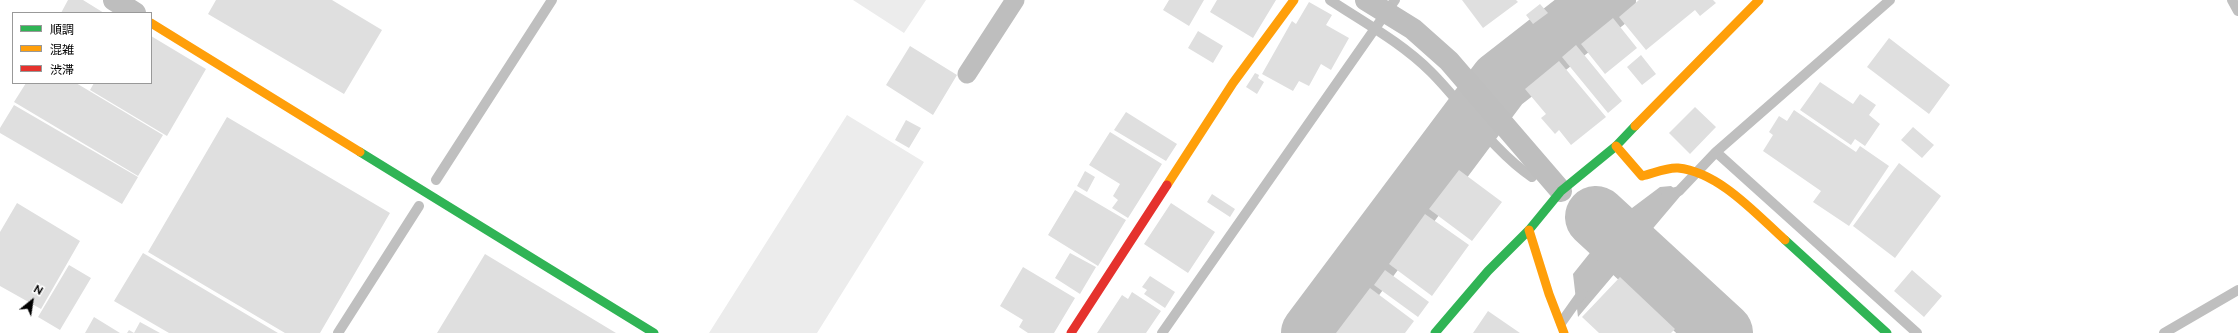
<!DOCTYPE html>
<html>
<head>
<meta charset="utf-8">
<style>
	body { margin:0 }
	#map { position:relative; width:2238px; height:333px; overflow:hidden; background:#fff; font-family:Raleway,"Noto Sans JP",sans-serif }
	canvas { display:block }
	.legend { position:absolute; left:12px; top:12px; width:140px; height:72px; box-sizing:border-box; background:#fff; border:1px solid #999; margin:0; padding:5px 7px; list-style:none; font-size:12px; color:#000 }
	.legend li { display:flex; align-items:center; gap:8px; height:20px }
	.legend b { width:20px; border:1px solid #999 }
	.north { position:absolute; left:12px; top:281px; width:40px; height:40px; -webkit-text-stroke:3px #fff; paint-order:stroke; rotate:30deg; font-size:11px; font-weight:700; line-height:16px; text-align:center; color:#000 }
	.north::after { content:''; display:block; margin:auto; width:14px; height:18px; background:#000; clip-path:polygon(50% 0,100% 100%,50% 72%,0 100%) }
</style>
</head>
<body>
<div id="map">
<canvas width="2238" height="333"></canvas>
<ul class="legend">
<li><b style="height:5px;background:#30b455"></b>順調</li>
<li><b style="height:5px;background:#ff9f0a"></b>混雑</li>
<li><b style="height:5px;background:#e5322d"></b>渋滞</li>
</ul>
<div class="north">N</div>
</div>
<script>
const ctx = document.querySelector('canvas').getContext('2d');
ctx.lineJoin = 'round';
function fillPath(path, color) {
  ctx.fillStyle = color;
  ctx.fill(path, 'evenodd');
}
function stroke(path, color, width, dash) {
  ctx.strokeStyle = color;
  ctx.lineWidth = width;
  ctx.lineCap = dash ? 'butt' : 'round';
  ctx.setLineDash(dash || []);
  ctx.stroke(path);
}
fillPath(new Path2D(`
	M 853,0 L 926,0 L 904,33 Z
	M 847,115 L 924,162 L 817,333 L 709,333 Z`), '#ececec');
fillPath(new Path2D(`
	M 1671,186 L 1682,194 L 1578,317 L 1573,274 L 1597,244 L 1588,223 L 1601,209 L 1620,217 L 1660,187 Z`), '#bfbfbf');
stroke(new Path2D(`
	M 1330,0 C 1365,23 1402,43 1431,72 C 1465,106 1492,150 1532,177
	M 2232,0 L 2238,11
	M 1716,152 L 1917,333
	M 436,180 L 552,0
	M 1666,195 L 1679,191 L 1716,152 L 1890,0
	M 1561,323 L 1583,292
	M 338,333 L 419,206
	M 1162,333 L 1395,0
	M 2164,333 L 2238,290`), '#bfbfbf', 10);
stroke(new Path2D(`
	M 1596,217 L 1722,333
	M 1312,333 L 1500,82 L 1605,0`), '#bfbfbf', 62);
fillPath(new Path2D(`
	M 68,0 L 83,0 L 104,13 L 61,13 Z
	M 216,0 L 332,0 L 382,30 L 344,94 L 208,14 Z
	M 1169,0 L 1204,0 L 1189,26 L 1163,10 Z
	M 1217,0 L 1276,0 L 1253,38 L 1210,12 Z
	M 1462,0 L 1516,0 L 1518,2 L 1483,28 Z
	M 1639,0 L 1713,0 L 1716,3 L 1700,16 L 1695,10 L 1646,50 L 1619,17 Z
	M 1309,2 L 1332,15 L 1326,25 L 1349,38 L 1331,70 L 1321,64 L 1309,86 L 1299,81 L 1293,91 L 1262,74 L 1292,21 L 1296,24 Z
	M 1540,4 L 1548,13 L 1533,24 L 1526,15 Z
	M 1613,18 L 1637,48 L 1605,74 L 1581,44 Z
	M 1198,31 L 1223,46 L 1213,63 L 1188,48 Z
	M 151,36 L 206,69 L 167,136 L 90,90 L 94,83 L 151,83 Z
	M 1889,38 L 1950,85 L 1929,114 L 1867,67 Z
	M 1576,45 L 1622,101 L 1608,113 L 1562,57 Z
	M 910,46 L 957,75 L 933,115 L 886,85 Z
	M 1641,55 L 1656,74 L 1642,85 L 1627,67 Z
	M 1559,61 L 1606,117 L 1571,145 L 1559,130 L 1555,134 L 1541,118 L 1546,114 L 1525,89 Z
	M 1255,73 L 1259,75 L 1258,78 L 1264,82 L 1257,94 L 1246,87 Z
	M 1820,82 L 1853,104 L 1860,94 L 1876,105 L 1869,115 L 1880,124 L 1865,146 L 1855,139 L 1851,145 L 1800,110 Z
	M 26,83 L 76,83 L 163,135 L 138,176 L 14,102 Z
	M 14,105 L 138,177 L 122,204 L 0,133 L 0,128 Z
	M 1695,107 L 1716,127 L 1690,154 L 1669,133 Z
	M 1794,110 L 1856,152 L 1860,146 L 1889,166 L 1849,226 L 1813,202 L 1821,191 L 1763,151 L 1773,135 L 1769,132 L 1779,116 L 1787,121 Z
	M 1126,112 L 1177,144 L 1166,161 L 1114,130 Z
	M 227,117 L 390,213 L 320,333 L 285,333 L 148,252 Z
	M 906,120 L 921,128 L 909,148 L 895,140 Z
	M 1913,127 L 1934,145 L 1922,158 L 1901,140 Z
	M 1110,132 L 1162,164 L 1128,218 L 1112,208 L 1118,200 L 1113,196 L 1120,184 L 1089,165 Z
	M 1899,163 L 1941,196 L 1895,258 L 1853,226 Z
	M 1459,170 L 1502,202 L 1472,241 L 1429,209 Z
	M 1085,171 L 1095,177 L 1087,192 L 1077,186 Z
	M 1075,190 L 1126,220 L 1098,266 L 1048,235 Z
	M 1212,194 L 1235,209 L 1230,217 L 1207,202 Z
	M 17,203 L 80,241 L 41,309 L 0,286 L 0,232 Z
	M 1171,203 L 1215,232 L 1188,273 L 1144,244 Z
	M 1425,214 L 1469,245 L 1432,296 L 1389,264 Z
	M 143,253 L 278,333 L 169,333 L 114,301 Z
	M 1070,253 L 1096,267 L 1080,294 L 1055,278 Z
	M 485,254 L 616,333 L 437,333 Z
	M 69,265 L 91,278 L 60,330 L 38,317 Z
	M 1023,267 L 1075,298 L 1054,333 L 1028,333 L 1019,327 L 1023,320 L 1000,306 Z
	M 1385,270 L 1429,302 L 1418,317 L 1374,285 Z
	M 1912,270 L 1942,296 L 1924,317 L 1894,291 Z
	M 1150,276 L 1175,292 L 1165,308 L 1144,294 L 1147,290 L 1142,287 Z
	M 1620,277 L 1675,329 L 1671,333 L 1599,333 L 1582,317 Z
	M 1370,288 L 1414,321 L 1405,333 L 1336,333 Z
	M 1132,292 L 1161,311 L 1146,333 L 1097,333 L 1122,295 L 1128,299 Z
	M 1488,311 L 1520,333 L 1473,333 Z
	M 94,317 L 120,333 L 85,333 Z
	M 140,322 L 160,333 L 127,333 L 129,330 L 134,333 Z`), '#dfdfdf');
stroke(new Path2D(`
	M 967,74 L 1015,0`), '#bebebe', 19);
stroke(new Path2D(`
	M 114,0 L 135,13
	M 1366,0 L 1413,29 L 1449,61 L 1561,191`), '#bebebe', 22);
stroke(new Path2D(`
	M 360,152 L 654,333
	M 1785,240 L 1887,333
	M 1435,333 L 1488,271 L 1529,230 L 1561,191 L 1616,146 L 1635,126`), '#30b455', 9);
stroke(new Path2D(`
	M 151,23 L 360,152
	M 1635,126 L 1759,0
	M 1616,146 L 1642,176 C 1652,174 1667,167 1678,168 C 1719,172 1756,214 1785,240
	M 1167,185 L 1233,83 L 1294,0
	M 1529,230 L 1549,294 L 1564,333`), '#ff9f0a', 9);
stroke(new Path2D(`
	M 1071,333 L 1167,185`), '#e5322d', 9);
</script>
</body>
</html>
